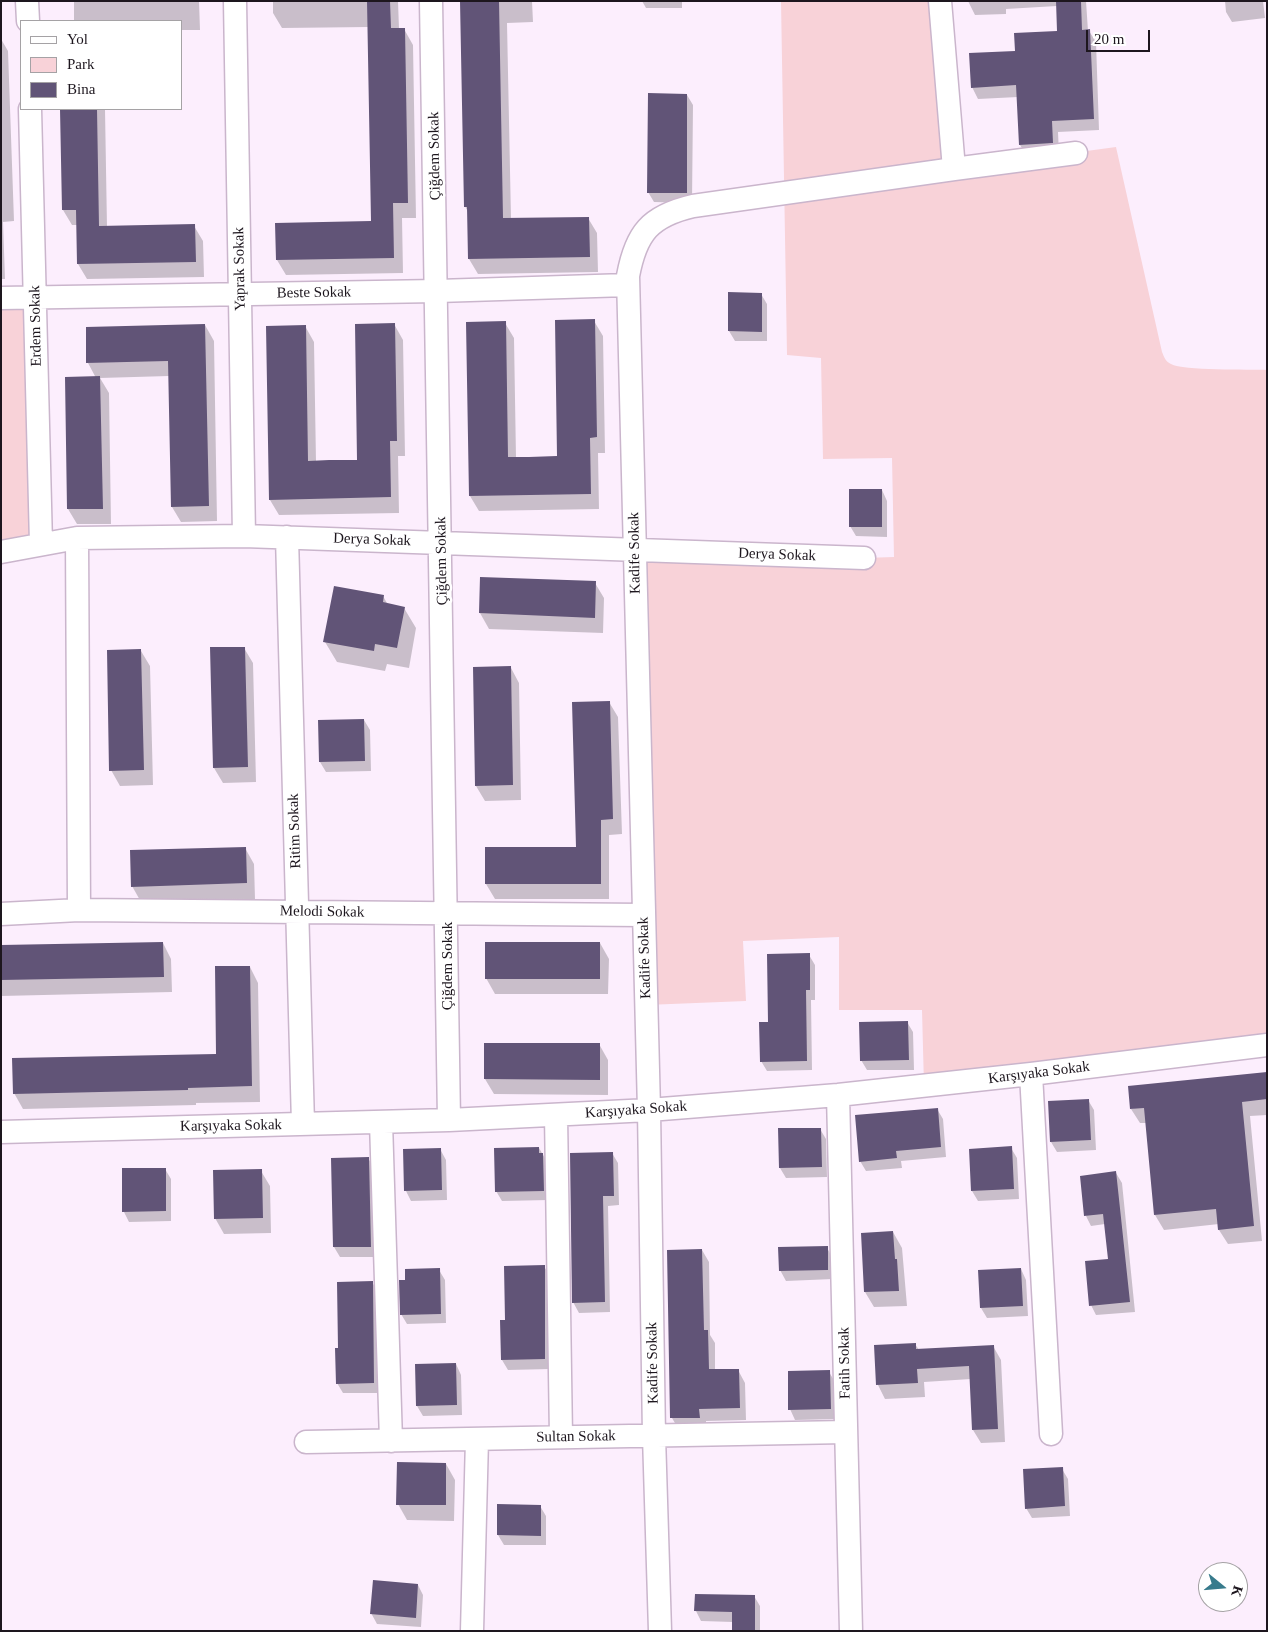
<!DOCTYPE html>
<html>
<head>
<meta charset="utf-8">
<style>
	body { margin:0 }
	#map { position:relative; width:1268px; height:1632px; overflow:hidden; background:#fceefd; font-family:"Times New Roman",serif }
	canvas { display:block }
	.frame { position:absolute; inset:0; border:2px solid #1d161e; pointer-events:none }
	.legend { position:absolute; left:20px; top:20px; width:162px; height:90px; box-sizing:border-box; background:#fff; border:1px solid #a5a2a5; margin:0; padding:6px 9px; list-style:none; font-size:15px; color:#1d161e }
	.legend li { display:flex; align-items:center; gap:10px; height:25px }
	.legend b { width:25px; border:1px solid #a5a2a5 }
	.north { position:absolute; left:1198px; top:1562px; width:50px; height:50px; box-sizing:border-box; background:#fff; border:1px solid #a5a2a5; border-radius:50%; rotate:107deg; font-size:14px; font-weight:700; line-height:20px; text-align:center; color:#1d161e }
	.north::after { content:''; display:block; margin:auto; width:18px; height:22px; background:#387b8c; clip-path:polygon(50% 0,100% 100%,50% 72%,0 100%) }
	.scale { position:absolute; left:1086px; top:30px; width:64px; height:22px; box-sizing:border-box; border:2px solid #1d161e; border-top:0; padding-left:6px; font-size:15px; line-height:18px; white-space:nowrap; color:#1d161e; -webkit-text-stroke:4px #fff; paint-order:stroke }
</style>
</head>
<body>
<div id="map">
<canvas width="1268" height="1632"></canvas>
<div class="frame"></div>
<ul class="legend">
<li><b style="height:6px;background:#fff"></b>Yol</li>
<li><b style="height:14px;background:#f8d2d8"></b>Park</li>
<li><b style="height:14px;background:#615477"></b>Bina</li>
</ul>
<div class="north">K</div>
<div class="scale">20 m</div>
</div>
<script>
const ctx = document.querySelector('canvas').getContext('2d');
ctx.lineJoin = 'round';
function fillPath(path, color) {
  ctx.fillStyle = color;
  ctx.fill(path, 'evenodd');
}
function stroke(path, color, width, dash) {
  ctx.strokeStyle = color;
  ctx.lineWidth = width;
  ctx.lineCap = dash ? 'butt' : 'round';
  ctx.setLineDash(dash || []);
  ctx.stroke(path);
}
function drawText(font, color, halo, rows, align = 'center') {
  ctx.font = font + ' "Times New Roman",serif';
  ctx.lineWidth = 5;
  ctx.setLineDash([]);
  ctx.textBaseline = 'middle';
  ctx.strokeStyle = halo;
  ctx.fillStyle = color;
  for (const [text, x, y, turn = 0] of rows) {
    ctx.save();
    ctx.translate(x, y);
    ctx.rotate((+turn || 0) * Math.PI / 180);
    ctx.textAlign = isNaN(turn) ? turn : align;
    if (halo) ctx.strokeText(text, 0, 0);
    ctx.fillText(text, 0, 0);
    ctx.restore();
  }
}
fillPath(new Path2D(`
	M 781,1 L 940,1 L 954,169 L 1116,147 L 1162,352 C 1164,357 1166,362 1171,364 C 1183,371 1249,369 1267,370 L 1267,1045 L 924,1086 L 922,1010 L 839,1010 L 839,937 L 743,941 L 746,1001 L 646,1005 L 635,550 L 864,558 L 894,557 L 892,458 L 823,459 L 821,358 L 787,355 Z
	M 35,297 L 41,544 L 1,552 L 1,298 Z`), '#f8d2d8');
fillPath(new Path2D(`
	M 74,1 L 199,1 L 200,30 L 181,30 L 181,21 L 74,21 Z
	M 273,1 L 398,1 L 399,29 L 404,29 L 413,45 L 414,103 L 416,218 L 402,218 L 403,273 L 286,275 L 277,260 L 372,222 L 369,27 L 282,28 L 273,13 Z
	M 461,1 L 532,1 L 533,22 L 507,23 L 511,219 L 588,218 L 597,233 L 598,272 L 478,274 L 469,259 L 468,212 L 465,206 Z
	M 642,1 L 682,1 L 682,8 L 646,8 Z
	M 968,1 L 1086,1 L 1088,31 L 1089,31 L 1096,42 L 1099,130 L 1058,132 L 1059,154 L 1027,156 L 1020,145 L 1018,97 L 978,99 L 972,87 L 1016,52 L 1058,32 L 1057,6 L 1006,9 L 1006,14 L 975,15 Z
	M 1225,1 L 1263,1 L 1265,18 L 1232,22 L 1226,12 Z
	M 1,39 L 8,51 L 14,221 L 3,222 L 5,279 L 1,279 Z
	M 687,95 L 693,105 L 692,203 L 654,202 L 648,192 Z
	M 61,109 L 105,109 L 107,227 L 194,226 L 203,241 L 204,277 L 87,279 L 78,264 L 78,225 L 72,225 L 63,210 Z
	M 761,294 L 767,304 L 767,341 L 735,341 L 729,331 Z
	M 594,321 L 603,336 L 605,453 L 598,453 L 599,509 L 479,511 L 470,496 L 505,323 L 514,338 L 516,458 L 558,458 Z
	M 394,324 L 403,340 L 405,456 L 398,456 L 399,513 L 279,515 L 270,500 L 305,326 L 314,342 L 316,462 L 359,461 Z
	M 205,325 L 214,341 L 217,521 L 181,522 L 172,507 L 169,376 L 100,378 L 109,393 L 111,524 L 77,524 L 68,509 L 96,378 L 88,363 Z
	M 882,490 L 887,501 L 887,537 L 856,536 L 850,526 Z
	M 482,578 L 595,583 L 604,598 L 603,633 L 489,629 L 480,613 Z
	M 383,596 L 388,605 L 404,608 L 416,628 L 409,668 L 387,664 L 385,671 L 337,662 L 325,642 Z
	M 244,648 L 253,663 L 256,782 L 223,783 L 214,768 Z
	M 141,651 L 150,666 L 153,785 L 120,786 L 111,770 Z
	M 511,668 L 519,683 L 521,800 L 485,801 L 476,786 Z
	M 609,702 L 618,717 L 622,834 L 609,835 L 609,899 L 495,899 L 486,884 L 577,849 Z
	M 364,720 L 370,730 L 371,771 L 326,772 L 320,762 L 319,721 Z
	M 245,848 L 254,864 L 255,899 L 141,902 L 132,886 Z
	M 163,943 L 171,959 L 172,992 L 1,996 L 1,946 Z
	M 600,943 L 609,959 L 608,994 L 495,994 L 486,978 Z
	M 809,955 L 815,965 L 815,1000 L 811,1000 L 812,1070 L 767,1071 L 761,1061 L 769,1023 Z
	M 250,967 L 258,983 L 260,1102 L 196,1103 L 196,1105 L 23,1109 L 14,1093 L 217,1056 Z
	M 907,1022 L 913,1032 L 914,1070 L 867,1070 L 861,1060 Z
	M 485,1044 L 599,1044 L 608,1060 L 608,1095 L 494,1094 L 485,1079 Z
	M 1267,1073 L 1267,1115 L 1250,1116 L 1262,1241 L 1228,1244 L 1219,1230 L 1219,1224 L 1164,1230 L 1155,1215 L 1146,1123 L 1140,1123 L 1131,1109 Z
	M 1088,1100 L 1094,1110 L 1096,1150 L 1057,1152 L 1051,1142 Z
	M 937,1109 L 943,1119 L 946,1157 L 901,1161 L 902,1168 L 866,1171 L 860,1161 Z
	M 780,1129 L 820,1129 L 826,1139 L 827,1177 L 786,1178 L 780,1168 Z
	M 539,1148 L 549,1165 L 549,1200 L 502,1201 L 496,1191 Z
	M 1011,1148 L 1017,1158 L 1019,1199 L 978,1201 L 972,1191 L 970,1150 Z
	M 440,1149 L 446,1160 L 447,1200 L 411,1201 L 406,1191 Z
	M 612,1153 L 618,1163 L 619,1205 L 608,1206 L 610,1312 L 579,1313 L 573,1302 Z
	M 368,1158 L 374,1168 L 376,1257 L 340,1257 L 334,1247 L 332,1159 Z
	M 165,1169 L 171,1179 L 171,1221 L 129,1222 L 124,1212 Z
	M 261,1171 L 270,1186 L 271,1233 L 224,1234 L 215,1218 Z
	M 1116,1173 L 1122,1183 L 1135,1312 L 1096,1315 L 1091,1305 L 1109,1260 L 1105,1224 L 1091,1226 L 1086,1216 Z
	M 893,1232 L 902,1248 L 907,1306 L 874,1307 L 865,1292 L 862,1234 Z
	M 827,1248 L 833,1258 L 833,1279 L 786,1281 L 780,1270 Z
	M 702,1250 L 709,1262 L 710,1335 L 715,1343 L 715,1371 L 738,1370 L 745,1383 L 746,1420 L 706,1421 L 706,1430 L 679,1430 L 672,1418 Z
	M 544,1266 L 550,1277 L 550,1369 L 508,1370 L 502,1360 L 506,1321 Z
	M 1021,1269 L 1026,1280 L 1028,1316 L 987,1318 L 981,1308 Z
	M 439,1270 L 445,1280 L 446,1323 L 407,1324 L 401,1314 Z
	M 372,1282 L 378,1292 L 379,1393 L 343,1393 L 337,1383 Z
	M 915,1344 L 919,1350 L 993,1346 L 1001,1360 L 1005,1442 L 981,1443 L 973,1430 L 971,1379 L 924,1382 L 925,1397 L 885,1399 L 878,1385 L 876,1346 Z
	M 456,1364 L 461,1375 L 462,1415 L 423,1416 L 417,1406 Z
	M 829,1372 L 835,1382 L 836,1419 L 795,1420 L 790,1409 Z
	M 446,1464 L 455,1480 L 454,1521 L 407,1520 L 398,1504 Z
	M 1062,1469 L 1068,1479 L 1070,1516 L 1032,1518 L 1026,1508 Z
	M 540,1506 L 546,1516 L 546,1545 L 504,1545 L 498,1535 Z
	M 418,1585 L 423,1595 L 421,1627 L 377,1624 L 371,1613 Z
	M 754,1596 L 760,1606 L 760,1631 L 733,1631 L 733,1622 L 701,1621 L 696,1611 Z`), '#0003');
fillPath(new Path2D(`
	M 367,1 L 390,1 L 391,28 L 405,28 L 408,203 L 393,203 L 394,258 L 276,260 L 275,223 L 371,221 Z
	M 460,1 L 499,1 L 503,218 L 589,217 L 590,257 L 468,259 L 467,207 L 464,207 Z
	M 1056,1 L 1081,1 L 1082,30 L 1090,29 L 1094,119 L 1052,121 L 1053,143 L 1019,145 L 1016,85 L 971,88 L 969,53 L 1015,51 L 1014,33 L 1057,31 Z
	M 648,93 L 687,94 L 687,193 L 647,193 Z
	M 60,109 L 97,109 L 99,226 L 195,224 L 196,262 L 77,264 L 76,210 L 62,210 Z
	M 728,292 L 762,293 L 762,332 L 728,331 Z
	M 595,319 L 597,437 L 590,438 L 591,494 L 469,496 L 466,322 L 506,321 L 508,457 L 529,457 L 557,456 L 555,320 Z
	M 395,323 L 397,441 L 390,441 L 391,497 L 269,500 L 266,326 L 306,325 L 308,461 L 329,460 L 357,460 L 355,324 Z
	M 205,324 L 209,506 L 171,507 L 168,361 L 86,363 L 86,327 Z
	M 100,376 L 103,509 L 67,509 L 65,377 Z
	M 849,489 L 882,489 L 882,527 L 849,527 Z
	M 480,577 L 596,581 L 595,618 L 479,613 Z
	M 334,586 L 384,595 L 383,602 L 405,607 L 397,648 L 375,644 L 374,651 L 323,642 Z
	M 210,647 L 245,647 L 248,767 L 213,768 Z
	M 141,649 L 144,770 L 109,771 L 107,650 Z
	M 511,666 L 513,785 L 475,786 L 473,667 Z
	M 610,701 L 613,819 L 601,820 L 601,884 L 485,884 L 485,847 L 576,847 L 572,702 Z
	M 364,719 L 365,761 L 319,762 L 318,720 Z
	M 246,847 L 247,883 L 131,887 L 130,850 Z
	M 163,942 L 164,977 L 1,980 L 1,945 Z
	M 485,942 L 600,942 L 600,979 L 485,979 Z
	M 810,953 L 810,990 L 806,990 L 807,1061 L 760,1062 L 759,1022 L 768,1022 L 767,954 Z
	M 215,966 L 250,966 L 252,1086 L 188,1088 L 188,1090 L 13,1094 L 12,1058 L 216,1054 Z
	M 908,1021 L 909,1060 L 860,1061 L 859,1022 Z
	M 484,1043 L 600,1043 L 600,1080 L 484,1079 Z
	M 1267,1072 L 1267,1099 L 1242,1102 L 1254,1226 L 1218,1230 L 1216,1209 L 1154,1215 L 1144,1108 L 1130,1109 L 1128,1086 Z
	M 1089,1099 L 1091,1140 L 1050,1142 L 1048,1101 Z
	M 938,1108 L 941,1147 L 896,1151 L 897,1158 L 859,1162 L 855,1115 Z
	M 778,1128 L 821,1128 L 822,1167 L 779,1168 Z
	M 1012,1146 L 1014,1189 L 971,1191 L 969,1149 Z
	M 539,1147 L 539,1153 L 543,1153 L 544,1191 L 495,1192 L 494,1148 Z
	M 441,1148 L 442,1190 L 404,1191 L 403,1149 Z
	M 613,1152 L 614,1196 L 603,1196 L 605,1302 L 572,1303 L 570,1153 Z
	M 369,1157 L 371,1247 L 333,1247 L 331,1158 Z
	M 122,1168 L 166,1168 L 166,1211 L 122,1212 Z
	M 262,1169 L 263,1218 L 214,1219 L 213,1170 Z
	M 1116,1171 L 1130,1302 L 1089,1306 L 1085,1261 L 1108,1259 L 1103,1214 L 1084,1216 L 1080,1176 Z
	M 893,1231 L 895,1259 L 897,1259 L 899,1291 L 864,1292 L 861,1233 Z
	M 828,1246 L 828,1270 L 779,1271 L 778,1247 Z
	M 702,1249 L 704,1330 L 708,1330 L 709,1369 L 739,1369 L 740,1408 L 699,1409 L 700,1418 L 670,1418 L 667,1250 Z
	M 545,1265 L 545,1359 L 501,1360 L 500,1320 L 505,1320 L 504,1266 Z
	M 440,1268 L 441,1314 L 400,1315 L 399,1280 L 405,1280 L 405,1269 Z
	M 1021,1268 L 1023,1306 L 980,1308 L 978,1270 Z
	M 373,1281 L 374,1383 L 336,1384 L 335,1348 L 338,1348 L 337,1282 Z
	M 916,1343 L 916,1349 L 994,1345 L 998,1429 L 972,1430 L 969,1366 L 917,1369 L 918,1383 L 876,1385 L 874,1345 Z
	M 456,1363 L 457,1405 L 416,1406 L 415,1364 Z
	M 830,1370 L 831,1409 L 788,1410 L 788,1371 Z
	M 397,1462 L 446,1463 L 446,1505 L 396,1505 Z
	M 1063,1467 L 1065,1506 L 1025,1509 L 1023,1469 Z
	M 497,1504 L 541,1505 L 541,1536 L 497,1535 Z
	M 373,1580 L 418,1584 L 416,1618 L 370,1614 Z
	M 695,1594 L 755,1595 L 755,1631 L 732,1631 L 732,1612 L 694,1611 Z`), '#615477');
const street = new Path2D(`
	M 27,1 L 28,21
	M 235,1 L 244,536
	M 431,1 C 440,374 446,747 449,1120
	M 30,109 L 41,544
	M 954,169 L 1076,153
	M 1,298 L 438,291 L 627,285
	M 287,537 L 303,1124
	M 77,538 L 79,910
	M 1,552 L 77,538 L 244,536 L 864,558
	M 1,914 L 79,910 L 643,915
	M 1031,1074 L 1051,1434
	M 838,1095 L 851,1631
	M 556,1115 L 561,1437
	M 381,1122 L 391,1441
	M 1,1132 L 449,1120 L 649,1110 L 838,1095 L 1031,1074 L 1267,1045
	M 306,1442 L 846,1432
	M 472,1631 L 477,1439
	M 660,1631 L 654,1436 L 649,1110 L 628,276 C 636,233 650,216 693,206 L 954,169 L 940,1`);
stroke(street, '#cab5cc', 25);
stroke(street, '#fff', 22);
drawText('15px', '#1d161e', '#fff', [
	["Çiğdem Sokak",435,156,-91],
	["Yaprak Sokak",240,269,-91],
	["Beste Sokak",314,293,-1],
	["Erdem Sokak",36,326,-91],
	["Derya Sokak",372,540,2],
	["Kadife Sokak",635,553,-91],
	["Derya Sokak",777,555,2],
	["Çiğdem Sokak",442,561,-91],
	["Ritim Sokak",295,831,-92],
	["Melodi Sokak",322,912,1],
	["Kadife Sokak",645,958,-92],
	["Çiğdem Sokak",448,966,-90],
	["Karşıyaka Sokak",1039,1073,-7],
	["Karşıyaka Sokak",636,1110,-4],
	["Karşıyaka Sokak",231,1126,-1],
	["Kadife Sokak",653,1363,-91],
	["Fatih Sokak",845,1363,-91],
	["Sultan Sokak",576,1437,-1]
]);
</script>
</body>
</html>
